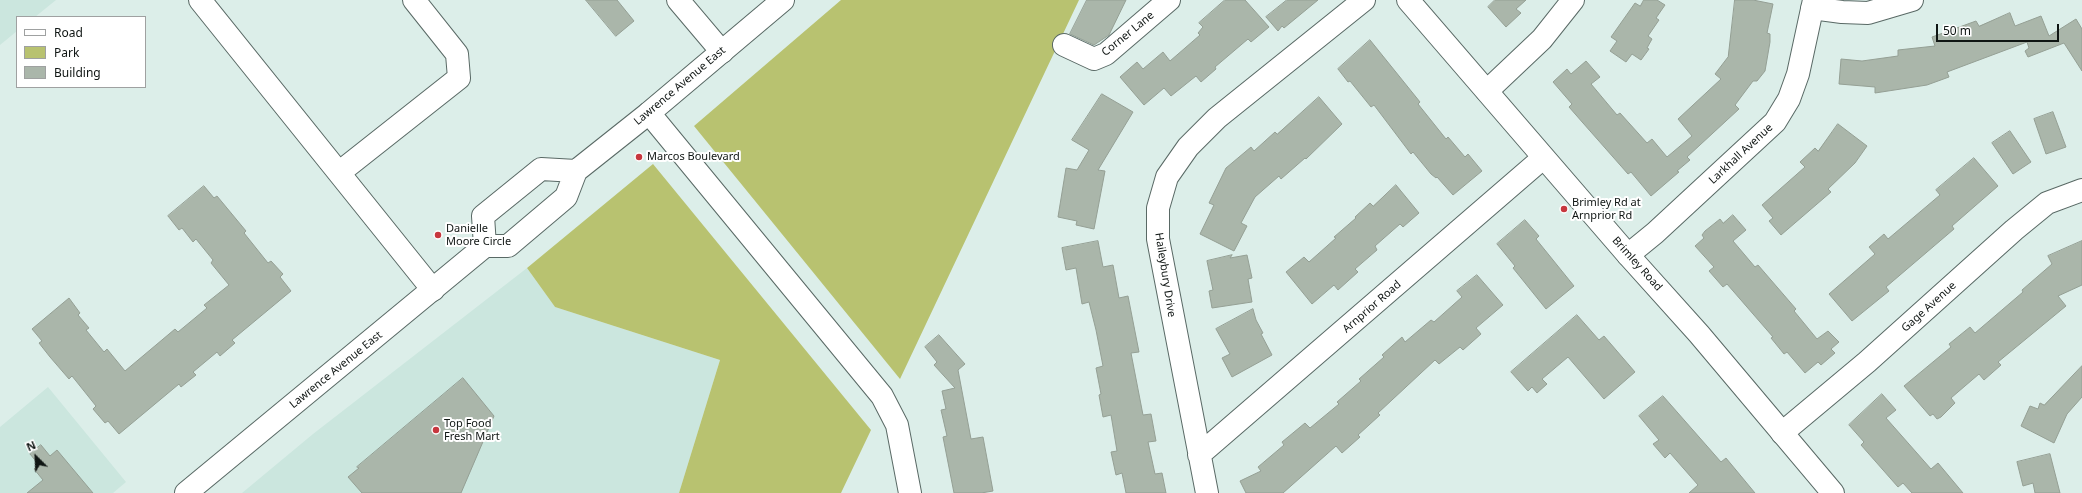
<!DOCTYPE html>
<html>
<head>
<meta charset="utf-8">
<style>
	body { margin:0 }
	#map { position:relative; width:2082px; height:493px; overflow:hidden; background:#dceee9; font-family:"Noto Sans",sans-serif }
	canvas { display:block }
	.legend { position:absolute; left:16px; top:16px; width:130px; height:72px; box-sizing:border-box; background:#fff; border:1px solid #9fa1a1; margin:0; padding:5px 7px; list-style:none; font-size:12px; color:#0f1513 }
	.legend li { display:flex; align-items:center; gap:8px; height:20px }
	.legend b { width:20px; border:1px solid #9fa1a1 }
	.north { position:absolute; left:16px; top:437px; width:40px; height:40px; -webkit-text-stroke:3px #fff; paint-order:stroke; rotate:336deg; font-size:11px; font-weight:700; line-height:16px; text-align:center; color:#0f1513 }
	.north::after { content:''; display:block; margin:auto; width:14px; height:18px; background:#0f1513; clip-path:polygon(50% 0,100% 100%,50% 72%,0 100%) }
	.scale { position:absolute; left:1936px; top:24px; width:123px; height:18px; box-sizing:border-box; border:2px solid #0f1513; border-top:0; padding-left:5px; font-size:12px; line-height:14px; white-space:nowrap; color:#0f1513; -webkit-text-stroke:3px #fff; paint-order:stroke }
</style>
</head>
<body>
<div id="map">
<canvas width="2082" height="493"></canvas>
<ul class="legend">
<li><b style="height:5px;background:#fff"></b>Road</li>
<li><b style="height:11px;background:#b8c270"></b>Park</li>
<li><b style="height:11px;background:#aab6aa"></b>Building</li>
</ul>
<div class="north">N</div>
<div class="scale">50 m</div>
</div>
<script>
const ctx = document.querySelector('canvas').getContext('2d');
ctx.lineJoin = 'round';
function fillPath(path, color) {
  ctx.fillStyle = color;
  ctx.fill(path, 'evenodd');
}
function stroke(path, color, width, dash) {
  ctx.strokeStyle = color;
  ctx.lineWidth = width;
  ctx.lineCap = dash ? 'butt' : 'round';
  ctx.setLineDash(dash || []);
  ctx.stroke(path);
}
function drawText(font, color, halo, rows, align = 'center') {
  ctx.font = font + ' "Noto Sans",sans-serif';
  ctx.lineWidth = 4;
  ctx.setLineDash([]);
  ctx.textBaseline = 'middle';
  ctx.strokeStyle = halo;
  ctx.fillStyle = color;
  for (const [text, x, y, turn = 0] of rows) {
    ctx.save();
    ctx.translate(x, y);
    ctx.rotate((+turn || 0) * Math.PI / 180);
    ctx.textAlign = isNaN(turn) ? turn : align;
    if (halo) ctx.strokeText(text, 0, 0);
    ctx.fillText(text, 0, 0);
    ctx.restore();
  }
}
fillPath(new Path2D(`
	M 0,0 L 56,0 L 35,17 L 17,17 L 17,31 L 0,45 Z
	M 527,268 L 555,307 L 720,360 L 679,493 L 242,493 L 313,434 Z
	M 48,387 L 126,482 L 113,493 L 0,493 L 0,427 Z`), '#cbe6de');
fillPath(new Path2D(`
	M 841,0 L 1079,0 L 900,379 L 694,126 Z
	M 653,164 L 871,430 L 841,493 L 679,493 L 720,360 L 555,307 L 527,268 Z`), '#b8c270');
const building = new Path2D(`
	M 586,0 L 617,0 L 634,21 L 616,36 Z
	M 1087,0 L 1126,0 L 1109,35 L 1094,45 L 1070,34 Z
	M 1225,0 L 1245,0 L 1269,27 L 1251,42 L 1248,39 L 1215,67 L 1216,69 L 1201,82 L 1196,76 L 1171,96 L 1164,88 L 1144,105 L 1120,77 L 1137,62 L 1143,69 L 1163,52 L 1170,61 L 1200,35 L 1198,33 L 1203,27 L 1199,23 Z
	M 1287,0 L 1318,0 L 1284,28 L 1282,26 L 1278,31 L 1266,17 Z
	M 1495,0 L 1526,0 L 1516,9 L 1521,13 L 1506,27 L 1488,7 Z
	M 1644,0 L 1657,0 L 1665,5 L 1656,18 L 1659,20 L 1648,36 L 1652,39 L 1647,48 L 1649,49 L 1641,60 L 1632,54 L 1626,62 L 1610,51 L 1617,41 L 1611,37 L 1635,3 L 1640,6 Z
	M 1735,0 L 1753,0 L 1773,4 L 1767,33 L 1770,34 L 1770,42 L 1765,71 L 1757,81 L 1753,81 L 1735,105 L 1739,109 L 1687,157 L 1690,160 L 1677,171 L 1679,172 L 1651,196 L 1631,172 L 1628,174 L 1583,123 L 1569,107 L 1572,104 L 1553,82 L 1567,69 L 1571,74 L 1586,61 L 1600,77 L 1591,84 L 1617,115 L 1620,113 L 1647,143 L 1652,139 L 1667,157 L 1692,136 L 1678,119 L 1721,79 L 1715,74 L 1728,57 Z
	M 2010,13 L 2015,26 L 2041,16 L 2049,36 L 2076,19 L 2082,29 L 2082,71 L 2064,43 L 2028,57 L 2025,51 L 2029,48 L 2027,42 L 1947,72 L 1949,77 L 1927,85 L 1875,93 L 1875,87 L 1839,84 L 1841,59 L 1862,61 L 1898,56 L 1898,50 L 1935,46 L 1932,37 L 1976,21 L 1979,26 Z
	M 1370,40 L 1420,102 L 1418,104 L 1446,139 L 1448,137 L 1465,157 L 1468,154 L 1482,171 L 1453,195 L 1437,177 L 1436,178 L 1431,174 L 1413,152 L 1411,154 L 1374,105 L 1371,107 L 1350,81 L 1348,82 L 1338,69 Z
	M 1102,94 L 1133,112 L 1098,170 L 1105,171 L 1094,229 L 1076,225 L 1077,221 L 1058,217 L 1066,168 L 1077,170 L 1089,150 L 1072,140 Z
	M 1319,97 L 1342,124 L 1306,159 L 1305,158 L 1281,179 L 1279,176 L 1255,197 L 1241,223 L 1247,226 L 1234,251 L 1200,234 L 1214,205 L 1209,203 L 1226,168 L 1251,147 L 1254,151 L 1275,132 L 1277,134 Z
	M 2053,112 L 2066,147 L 2046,154 L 2034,119 Z
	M 1838,124 L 1867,146 L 1855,163 L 1828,189 L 1831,192 L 1781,235 L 1769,221 L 1773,218 L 1762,205 L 1805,167 L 1800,162 L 1815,148 L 1818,151 Z
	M 2010,131 L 2031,162 L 2013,174 L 1992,143 Z
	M 1974,158 L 1998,186 L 1952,226 L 1954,229 L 1886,287 L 1889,291 L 1852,321 L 1829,294 L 1875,254 L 1869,247 L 1884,234 L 1888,239 L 1940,195 L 1936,190 Z
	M 1396,185 L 1419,213 L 1403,227 L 1400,224 L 1375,246 L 1377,250 L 1355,269 L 1358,272 L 1338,290 L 1334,285 L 1312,304 L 1286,272 L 1304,257 L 1309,262 L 1336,238 L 1334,237 L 1356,218 L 1355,217 L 1370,203 L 1373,206 Z
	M 204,186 L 214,198 L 217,196 L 246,231 L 244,233 L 268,263 L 271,261 L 283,274 L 280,277 L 291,291 L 232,340 L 235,343 L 220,356 L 217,352 L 193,372 L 196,375 L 181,387 L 179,384 L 119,434 L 108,421 L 105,423 L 93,409 L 96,406 L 72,376 L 69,379 L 50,357 L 39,343 L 42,341 L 32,329 L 69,298 L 80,313 L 78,315 L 89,328 L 86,330 L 104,352 L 107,349 L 125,371 L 175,329 L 178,332 L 207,308 L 204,305 L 229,285 L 211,263 L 213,260 L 196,239 L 193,242 L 182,228 L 179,230 L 168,216 Z
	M 1733,215 L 1746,230 L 1733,241 L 1755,267 L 1758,265 L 1796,309 L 1794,311 L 1817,339 L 1828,331 L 1839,342 L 1831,349 L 1835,353 L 1821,365 L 1818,362 L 1805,373 L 1787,352 L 1784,354 L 1771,338 L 1773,337 L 1727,284 L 1723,287 L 1709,271 L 1714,267 L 1695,246 L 1704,238 L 1702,235 L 1705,231 L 1720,219 L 1723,223 Z
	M 1525,220 L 1539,236 L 1536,239 L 1574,286 L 1546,309 L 1513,268 L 1515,266 L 1497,244 Z
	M 1098,241 L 1103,267 L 1113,265 L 1119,298 L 1128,296 L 1139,352 L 1131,353 L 1143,415 L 1151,414 L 1156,441 L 1148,442 L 1155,474 L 1162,473 L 1166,493 L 1126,493 L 1122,473 L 1116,475 L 1111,452 L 1117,451 L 1111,415 L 1103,417 L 1099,395 L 1101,394 L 1096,368 L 1103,366 L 1096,330 L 1089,302 L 1082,304 L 1076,268 L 1066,270 L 1062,248 Z
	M 2082,241 L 2082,285 L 2058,296 L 2066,306 L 1998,362 L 2001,365 L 1984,380 L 1979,374 L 1951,398 L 1955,403 L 1941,417 L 1937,419 L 1933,414 L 1930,416 L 1904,386 L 1951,347 L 1949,344 L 1970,327 L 1975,333 L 2023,292 L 2022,290 L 2052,264 L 2048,256 Z
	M 1232,255 L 1230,258 L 1247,255 L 1252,278 L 1248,279 L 1252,302 L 1212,308 L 1209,291 L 1213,290 L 1207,261 Z
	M 1477,275 L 1503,305 L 1476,328 L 1481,334 L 1463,350 L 1460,347 L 1439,364 L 1435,360 L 1378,413 L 1380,415 L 1358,435 L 1360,437 L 1342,453 L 1336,446 L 1283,493 L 1246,493 L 1240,481 L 1261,471 L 1258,467 L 1284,445 L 1282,442 L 1305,423 L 1310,428 L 1339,404 L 1337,402 L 1361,381 L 1359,379 L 1384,357 L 1382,355 L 1402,337 L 1405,342 L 1431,320 L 1434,322 L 1462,297 L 1457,291 Z
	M 1253,309 L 1256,320 L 1263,333 L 1261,334 L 1272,355 L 1232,377 L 1222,358 L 1230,354 L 1216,329 Z
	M 1577,315 L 1599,340 L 1604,336 L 1635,372 L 1604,399 L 1568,357 L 1542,379 L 1547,384 L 1537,393 L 1532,387 L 1528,391 L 1511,372 Z
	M 939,335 L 965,364 L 958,370 L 971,439 L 983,437 L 993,491 L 981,493 L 954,493 L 943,437 L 947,436 L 941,410 L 946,409 L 942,391 L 955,388 L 934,365 L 937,362 L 925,347 Z
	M 2082,366 L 2082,397 L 2067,414 L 2054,443 L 2021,426 L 2030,406 L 2038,409 L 2040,403 L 2044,405 Z
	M 463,378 L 494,416 L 461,493 L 362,493 L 348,477 L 359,468 L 357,467 Z
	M 1882,394 L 1896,410 L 1886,418 L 1931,469 L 1938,463 L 1963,493 L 1912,493 L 1903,483 L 1898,487 L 1861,445 L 1864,442 L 1849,425 Z
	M 1663,396 L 1721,462 L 1726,458 L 1755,493 L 1689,493 L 1698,485 L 1670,453 L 1665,458 L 1653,444 L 1659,440 L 1639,416 Z
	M 41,445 L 50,456 L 57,450 L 93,493 L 27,493 L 43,480 L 34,469 L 39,465 L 30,454 Z
	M 2050,454 L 2060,493 L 2035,493 L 2033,483 L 2023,486 L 2017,462 Z`);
fillPath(building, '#aab6aa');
stroke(building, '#949f94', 1);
const minor = new Path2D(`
	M 200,0 L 433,290
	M 678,0 L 722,52
	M 1812,8 L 1842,12 L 1868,13 L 1912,0
	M 1064,45 L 1094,59 L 1106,54 L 1169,0
	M 1487,91 L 1542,39 L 1573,0
	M 649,113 L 882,396 L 897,425 L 910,493
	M 340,172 L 459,78 L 457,54 L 414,0
	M 1628,255 L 1655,233 L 1775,122 L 1789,99 L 1798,74 L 1814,0
	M 1782,433 L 1867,362 L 2014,230 L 2047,203 L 2082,190
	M 1199,455 L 1543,158
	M 1207,493 L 1158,239 L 1158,208 L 1167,177 L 1188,147 L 1217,118 L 1364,0`);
const major = new Path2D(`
	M 1408,0 L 1628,255 L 1699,334 L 1833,493
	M 485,246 L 483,216 L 541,169 L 576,171
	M 186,493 L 485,246 L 508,246 L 566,197 L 576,171 L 649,113 L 783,0`);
stroke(minor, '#596965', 24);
stroke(major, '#596965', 24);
stroke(minor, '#fff', 22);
stroke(major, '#fff', 22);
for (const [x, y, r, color] of [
	[639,157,4,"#c7373e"],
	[1564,209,4,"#c7373e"],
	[438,235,4,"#c7373e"],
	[436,430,4,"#c7373e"]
]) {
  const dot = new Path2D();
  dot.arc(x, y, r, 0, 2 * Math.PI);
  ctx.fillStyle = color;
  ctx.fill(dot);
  stroke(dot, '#fff', 1.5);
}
drawText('11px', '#0f1513', '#fff', [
	["Corner Lane",1128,34,-39],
	["Lawrence Avenue East",680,86,-40],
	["Larkhall Avenue",1741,154,-43],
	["Brimley Road",1637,264,48],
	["Haileybury Drive",1165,275,81],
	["Arnprior Road",1372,307,-41],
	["Gage Avenue",1929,307,-42],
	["Lawrence Avenue East",336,370,-39]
]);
drawText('11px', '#0f1513', '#fff', [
	["Marcos Boulevard",647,157],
	["Brimley Rd at",1572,203],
	["Arnprior Rd",1572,216],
	["Danielle",446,229],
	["Moore Circle",446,242],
	["Top Food",444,424],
	["Fresh Mart",444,437]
], 'left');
</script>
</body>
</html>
